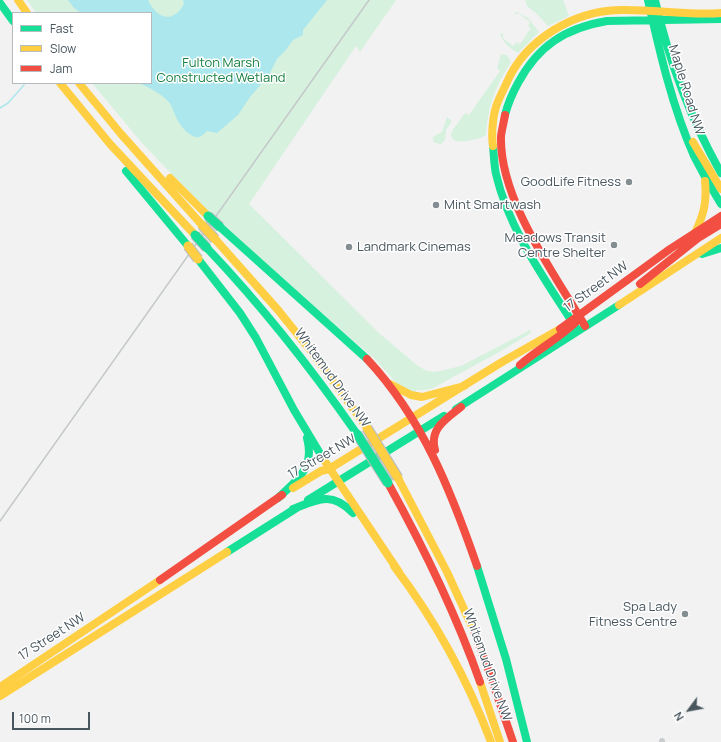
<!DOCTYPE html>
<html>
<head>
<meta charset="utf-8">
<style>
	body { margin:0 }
	#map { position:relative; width:721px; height:742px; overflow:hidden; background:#f2f2f2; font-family:Manrope,sans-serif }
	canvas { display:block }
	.legend { position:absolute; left:12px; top:12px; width:140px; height:72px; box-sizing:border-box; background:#fff; border:1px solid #b6bbbf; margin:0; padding:5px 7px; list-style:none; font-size:12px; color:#48565e }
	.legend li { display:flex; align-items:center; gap:8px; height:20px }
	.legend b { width:20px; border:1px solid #b6bbbf }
	.north { position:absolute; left:669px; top:690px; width:40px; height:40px; -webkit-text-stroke:3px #fff; paint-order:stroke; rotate:238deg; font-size:11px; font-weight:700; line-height:16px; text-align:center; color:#48565e }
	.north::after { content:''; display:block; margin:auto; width:14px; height:18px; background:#48565e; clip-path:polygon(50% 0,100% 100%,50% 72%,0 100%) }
	.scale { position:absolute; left:12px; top:712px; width:78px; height:18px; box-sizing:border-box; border:2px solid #48565e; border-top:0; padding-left:5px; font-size:12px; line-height:14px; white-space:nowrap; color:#48565e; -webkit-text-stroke:3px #fff; paint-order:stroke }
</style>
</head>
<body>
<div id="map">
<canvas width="721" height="742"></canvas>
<ul class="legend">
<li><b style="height:5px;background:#16e098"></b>Fast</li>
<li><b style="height:5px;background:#ffcf43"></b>Slow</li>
<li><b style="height:5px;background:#f24e42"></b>Jam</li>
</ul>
<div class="north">N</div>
<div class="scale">100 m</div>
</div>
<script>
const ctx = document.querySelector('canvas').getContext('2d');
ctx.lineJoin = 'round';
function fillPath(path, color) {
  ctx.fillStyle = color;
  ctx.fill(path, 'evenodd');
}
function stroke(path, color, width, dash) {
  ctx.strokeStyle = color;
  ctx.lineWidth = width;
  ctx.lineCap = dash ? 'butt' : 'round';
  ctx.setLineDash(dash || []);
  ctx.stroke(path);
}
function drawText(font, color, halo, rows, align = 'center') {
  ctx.font = font + ' Manrope,sans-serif';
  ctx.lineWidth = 3;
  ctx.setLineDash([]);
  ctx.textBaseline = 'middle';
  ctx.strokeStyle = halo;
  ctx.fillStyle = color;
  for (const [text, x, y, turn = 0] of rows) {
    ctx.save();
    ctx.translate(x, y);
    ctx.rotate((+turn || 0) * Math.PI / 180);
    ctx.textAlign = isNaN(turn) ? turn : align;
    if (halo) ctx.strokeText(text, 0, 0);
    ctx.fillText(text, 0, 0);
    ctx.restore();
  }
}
fillPath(new Path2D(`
	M 27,0 L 396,0 L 360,52 L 356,46 L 249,204 L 380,334 L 418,366 L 427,371 L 435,372 L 461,366 L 530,330 L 531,333 L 501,351 L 433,388 L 425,390 L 416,390 L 415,393 L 399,386 L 375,359 L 294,289 L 200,204 L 142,143 L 92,83 L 151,83 L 151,13 L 36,13 Z
	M 525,0 L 563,0 L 569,16 L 548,26 L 537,14 L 527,6 Z
	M 517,12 L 528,18 L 539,32 L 518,53 C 510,49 503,42 500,34 L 503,33 L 503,38 L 513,46 L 517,42 L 520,44 L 531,28 L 528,26 L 530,22 L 518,13 L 515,15 L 515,13 Z
	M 501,54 L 507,55 L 511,62 C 496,84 487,109 486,135 C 481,139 461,143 456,141 C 453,140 453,139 451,136 L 452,131 L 465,113 L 469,115 L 500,71 L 497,68 Z
	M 447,117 L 452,121 L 446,130 L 445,140 L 441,144 L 435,143 L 433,140 L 433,137 L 442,132 Z`), '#d6f1de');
fillPath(new Path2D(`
	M 68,0 L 148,0 C 157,19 173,24 184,4 L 183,0 L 327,0 L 303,30 L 303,35 L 293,40 L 285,51 L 277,59 L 269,75 L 250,97 L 238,115 L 217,133 L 207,131 C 205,133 202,136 199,137 C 192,139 181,127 178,121 C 174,115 173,106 168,101 C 160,93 150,88 139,83 L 151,83 L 151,13 L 81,13 L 74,8 Z`), '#ace7ee');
stroke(new Path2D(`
	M 0,108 L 8,103 L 24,85`), '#ace7ee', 1.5);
stroke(new Path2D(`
	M 662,741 L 662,742`), '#c9cccd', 6);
stroke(new Path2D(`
	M 648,0 C 660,53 672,106 694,156 C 702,172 711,188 721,204
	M 655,0 C 669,61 690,118 721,173
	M 0,3 L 13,21
	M 505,115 C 508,103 512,94 518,83 C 538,46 565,28 607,21 L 721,19
	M 493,146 C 494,155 494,165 496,174 C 509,231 547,282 578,331
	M 126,171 L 188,246
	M 220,227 L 367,359
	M 207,248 C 262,306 311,368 357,434
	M 702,254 L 721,248
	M 198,259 L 240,313 L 256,338 L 294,410 L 324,460
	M 456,409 L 619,305
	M 278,498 C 298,479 315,468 307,438
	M 308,500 L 444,416
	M 293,509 C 318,499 332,491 353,513
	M 227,552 L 298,507
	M 477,566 L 506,659 L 527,742`), '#16e098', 8);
stroke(new Path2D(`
	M 18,0 L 27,13
	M 60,83 L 110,144 L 195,235
	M 79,83 L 121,134 L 202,225
	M 693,142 L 721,189
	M 493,146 C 491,135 493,114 497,104 C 500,96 504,89 507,82 C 526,39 574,11 620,10 C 654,9 687,16 721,13
	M 170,178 L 208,216
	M 695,233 C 704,214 707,202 705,181
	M 215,239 L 278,310 L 311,351 L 367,428
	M 619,305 L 721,238
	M 390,384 L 411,395 L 422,397 L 464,386
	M 324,460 L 399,572
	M 398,478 L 447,572 L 474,631
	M 293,488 L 321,471 L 329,469 L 502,362 L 560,329
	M 394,566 C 435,620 467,678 491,742
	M 480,682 L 500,742
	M 0,687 L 160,580
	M 0,696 L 227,552`), '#ffcf43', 8);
stroke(new Path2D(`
	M 505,115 C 504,121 502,129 501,136 C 499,199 554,273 585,326
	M 640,284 L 698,238 L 721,224
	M 560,329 L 670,249 L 721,216
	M 367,359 C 423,419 451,491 477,566
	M 520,365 C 538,349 560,338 577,321
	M 435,450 C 429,429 446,419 461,407
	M 388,483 C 424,548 455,611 480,682
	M 160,580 L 282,495
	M 474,631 L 494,686 L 513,742`), '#f24e42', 8);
stroke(new Path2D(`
	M 0,521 L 369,0`), '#c5c8c8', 1.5);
const fastBridge = new Path2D(`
	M 208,216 L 220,227
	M 195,235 L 207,248
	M 357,434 L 388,483`);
const slowBridge = new Path2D(`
	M 202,225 L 215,239
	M 188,246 L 198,259
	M 367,428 L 398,478`);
stroke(fastBridge, '#b7bdc1', 11, []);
stroke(slowBridge, '#b7bdc1', 11, []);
stroke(fastBridge, '#16e098', 9);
stroke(slowBridge, '#ffcf43', 9);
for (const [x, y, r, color] of [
	[629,182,4,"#848d92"],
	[436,205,4,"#848d92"],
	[614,245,4,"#848d92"],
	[349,247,4,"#848d92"],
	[685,614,4,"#848d92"]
]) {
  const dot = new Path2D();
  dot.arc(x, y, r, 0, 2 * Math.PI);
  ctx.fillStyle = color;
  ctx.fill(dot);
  stroke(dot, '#fff', 1.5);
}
drawText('13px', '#188142', '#fff', [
	["Fulton Marsh",221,63],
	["Constructed Wetland",221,78]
]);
drawText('13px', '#48565e', '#fff', [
	["Maple Road NW",686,90,73],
	["17 Street NW",596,287,-36],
	["Whitemud Drive NW",332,378,54],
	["17 Street NW",322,457,-30],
	["17 Street NW",52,637,-33],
	["Whitemud Drive NW",487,665,70]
]);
drawText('13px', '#48565e', '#fff', [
	["GoodLife Fitness",621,182],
	["Mint Smartwash",444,205,"left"],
	["Meadows Transit",606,238],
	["Centre Shelter",606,253],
	["Landmark Cinemas",357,247,"left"],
	["Spa Lady",677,607],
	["Fitness Centre",677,622]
], 'right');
</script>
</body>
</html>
